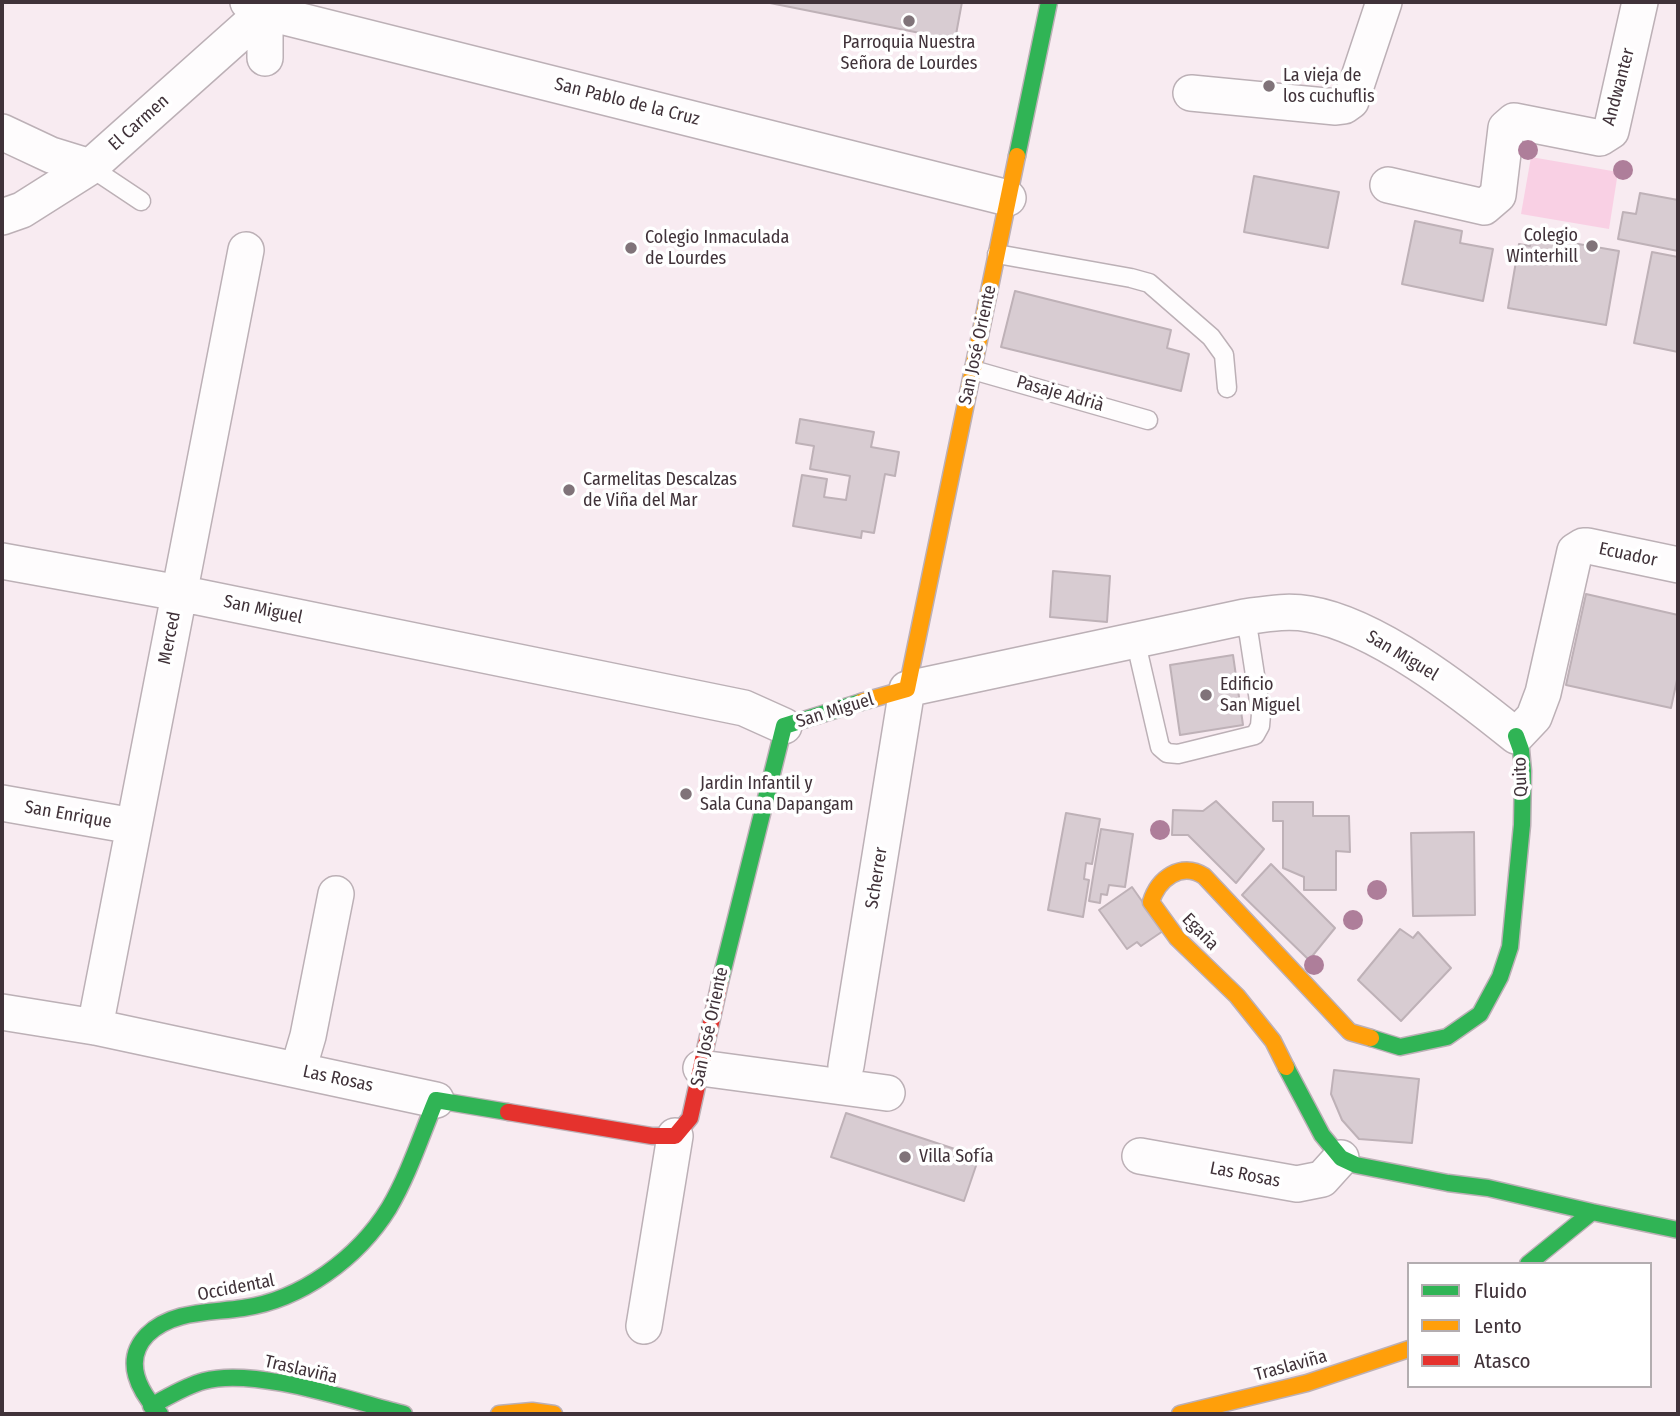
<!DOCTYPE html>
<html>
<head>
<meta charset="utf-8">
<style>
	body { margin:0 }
	#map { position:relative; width:1680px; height:1416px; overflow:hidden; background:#f8ebf1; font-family:"Fira Sans Condensed",sans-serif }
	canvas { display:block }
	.frame { position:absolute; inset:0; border:4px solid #403239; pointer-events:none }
	.legend { position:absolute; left:1407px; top:1262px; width:245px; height:126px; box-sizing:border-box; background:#fff; border:2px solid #b3adb0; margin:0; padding:9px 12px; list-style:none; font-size:21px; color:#403239 }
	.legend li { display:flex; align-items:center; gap:14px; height:35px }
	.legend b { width:35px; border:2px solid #b3adb0 }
</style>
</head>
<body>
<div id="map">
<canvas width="1680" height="1416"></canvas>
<div class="frame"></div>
<ul class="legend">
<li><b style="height:9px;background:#30b455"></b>Fluido</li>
<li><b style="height:9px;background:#ff9f0a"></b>Lento</li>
<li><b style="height:9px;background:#e5322d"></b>Atasco</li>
</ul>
</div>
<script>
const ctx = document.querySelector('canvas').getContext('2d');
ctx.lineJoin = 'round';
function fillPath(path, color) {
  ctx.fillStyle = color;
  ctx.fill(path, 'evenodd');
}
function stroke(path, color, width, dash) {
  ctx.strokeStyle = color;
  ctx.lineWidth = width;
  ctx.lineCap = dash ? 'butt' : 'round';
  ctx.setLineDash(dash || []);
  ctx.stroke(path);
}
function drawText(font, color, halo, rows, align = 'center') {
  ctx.font = font + ' "Fira Sans Condensed",sans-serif';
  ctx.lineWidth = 7;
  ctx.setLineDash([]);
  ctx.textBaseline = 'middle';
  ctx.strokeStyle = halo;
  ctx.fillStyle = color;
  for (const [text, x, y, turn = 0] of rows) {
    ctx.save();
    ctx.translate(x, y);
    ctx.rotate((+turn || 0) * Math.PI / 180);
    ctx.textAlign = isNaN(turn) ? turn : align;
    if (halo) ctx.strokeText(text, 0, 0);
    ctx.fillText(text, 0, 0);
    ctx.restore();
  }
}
fillPath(new Path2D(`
	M 1531,157 L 1618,172 L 1609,229 L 1521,214 Z`), '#f9d0e4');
const building = new Path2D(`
	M 765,2 L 962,2 L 955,40 Z
	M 1254,176 L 1339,192 L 1328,248 L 1244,232 Z
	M 1640,193 L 1678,200 L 1678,251 L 1618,239 L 1623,212 L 1636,214 Z
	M 1415,221 L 1462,231 L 1460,243 L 1493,249 L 1483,301 L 1402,284 Z
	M 1532,236 L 1619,251 L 1606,325 L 1508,308 L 1519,244 L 1530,246 Z
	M 1652,252 L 1678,257 L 1678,352 L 1634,343 Z
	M 1015,291 L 1171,330 L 1167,348 L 1189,354 L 1181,391 L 1001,347 Z
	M 800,419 L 874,432 L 871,447 L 899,452 L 895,476 L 885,474 L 874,533 L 862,531 L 861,538 L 793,526 L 802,475 L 827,479 L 824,497 L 846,500 L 850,476 L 810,469 L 814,446 L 796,443 Z
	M 1053,571 L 1110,576 L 1107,622 L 1050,617 Z
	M 1586,594 L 1678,615 L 1678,675 L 1671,708 L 1566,685 Z
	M 1233,655 L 1243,725 L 1180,735 L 1170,665 Z
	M 1216,801 L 1264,849 L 1236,883 L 1188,835 L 1172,835 L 1173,810 L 1203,811 Z
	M 1273,802 L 1313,802 L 1313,816 L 1349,816 L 1350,852 L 1336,851 L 1336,890 L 1304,890 L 1304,877 L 1283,868 L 1283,821 L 1273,821 Z
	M 1066,813 L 1100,819 L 1092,864 L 1086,863 L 1084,879 L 1089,880 L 1083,917 L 1048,910 Z
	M 1101,829 L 1133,834 L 1125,887 L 1109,885 L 1107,895 L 1101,894 L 1100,903 L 1089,901 Z
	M 1474,832 L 1475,915 L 1413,916 L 1411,833 Z
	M 1271,864 L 1335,928 L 1309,960 L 1242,895 Z
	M 1132,887 L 1163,931 L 1141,946 L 1137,942 L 1127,949 L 1099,910 Z
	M 1400,929 L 1413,938 L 1418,932 L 1451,968 L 1401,1021 L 1358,980 Z
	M 1334,1070 L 1419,1079 L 1412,1143 L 1359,1139 L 1342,1120 L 1331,1094 Z
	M 846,1113 L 979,1157 L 964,1201 L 831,1157 Z`);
fillPath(building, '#d8ccd2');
stroke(building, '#beb1b7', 2);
const lane = new Path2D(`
	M 90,167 L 141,201
	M 997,254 L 1131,278 L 1149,283 L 1211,337 L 1224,355 L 1227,388
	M 973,370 L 1148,420
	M 1135,639 L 1160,747 L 1167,753 L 1178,754 L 1255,735 L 1260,726 L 1261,714 L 1249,636 L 1244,617`);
const street = new Path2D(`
	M 248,2 L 265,12 L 1008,198
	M 265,58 L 265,12
	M 1191,93 L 1336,107 L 1344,106 L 1351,101 L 1384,2
	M 2,132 L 51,155 L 90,167
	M 1388,185 L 1484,207 L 1498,195 L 1506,128 L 1514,121 L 1600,138 L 1611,131 L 1640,2
	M 2,217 L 22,210 L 90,167 L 275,2
	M 2,561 L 179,593 L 744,708 L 784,726
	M 2,803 L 133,826
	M 2,1012 L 95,1027 L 436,1100
	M 95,1027 L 246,250
	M 846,1066 L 907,689 L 1244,617 C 1266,614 1287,610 1309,614 C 1376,625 1463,693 1516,736 L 1534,717 L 1543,693 L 1575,551 L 1583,546 L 1588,546 L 1678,565
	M 701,1068 L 887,1093
	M 298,1070 L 308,1036 L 336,894
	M 1140,1156 L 1297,1184 L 1322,1179 L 1341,1158
	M 644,1326 L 675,1136`);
const fast = new Path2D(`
	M 1017,156 L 1049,2
	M 720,982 L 784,726 L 861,702
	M 1371,1038 L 1400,1047 L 1447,1037 L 1480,1014 L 1500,977 L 1510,947 L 1522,825 L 1523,771 L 1521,750 L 1516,736
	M 1286,1067 L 1322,1135 L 1341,1158 L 1356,1165 L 1448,1183 L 1488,1188 L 1592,1212
	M 1528,1264 L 1592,1212 L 1678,1230
	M 151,1406 C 168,1397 185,1386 204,1381 C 255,1367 352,1401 404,1414
	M 160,1414 C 139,1391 122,1361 147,1335 C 172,1310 211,1313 243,1308 C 301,1300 358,1258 389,1208 C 409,1174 421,1136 436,1100 L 508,1112`);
const slow = new Path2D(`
	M 861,702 L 907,689 L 1017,156
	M 1286,1067 L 1273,1041 L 1237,996 L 1177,938 L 1151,902 C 1158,879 1181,861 1204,876 L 1350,1032 L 1371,1038
	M 499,1414 L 532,1411 L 554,1414
	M 1180,1414 L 1307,1383 L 1409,1349`);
const jam = new Path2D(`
	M 508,1112 L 652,1136 L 675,1136 L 690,1118 L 720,982`);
stroke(lane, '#bcb0b6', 21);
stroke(street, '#bcb0b6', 38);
stroke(fast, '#bcb0b6', 19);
stroke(slow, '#bcb0b6', 19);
stroke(jam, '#bcb0b6', 19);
stroke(lane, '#fefcfd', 18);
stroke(street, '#fefcfd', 35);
stroke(fast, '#30b455', 16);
stroke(slow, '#ff9f0a', 16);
stroke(jam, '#e5322d', 16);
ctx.fillStyle = '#ae7e9a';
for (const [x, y] of [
	[1528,150],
	[1623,170],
	[1160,830],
	[1377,890],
	[1353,920],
	[1314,965]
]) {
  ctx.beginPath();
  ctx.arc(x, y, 10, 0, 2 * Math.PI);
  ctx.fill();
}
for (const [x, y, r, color] of [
	[909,21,7,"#807379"],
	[1269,86,7,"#807379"],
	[1592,246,7,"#807379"],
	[631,248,7,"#807379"],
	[569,490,7,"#807379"],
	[1206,695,7,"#807379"],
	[686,794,7,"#807379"],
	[905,1157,7,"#807379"]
]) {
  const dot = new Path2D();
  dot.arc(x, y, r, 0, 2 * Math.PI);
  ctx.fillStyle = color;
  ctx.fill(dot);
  stroke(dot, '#fff', 2.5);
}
drawText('18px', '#403239', '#fff', [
	["Parroquia Nuestra",909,43,"center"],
	["Señora de Lourdes",909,64,"center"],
	["La vieja de",1283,76],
	["los cuchuflis",1283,97],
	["Colegio",1578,236,"right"],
	["Winterhill",1578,257,"right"],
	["Colegio Inmaculada",645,238],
	["de Lourdes",645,259],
	["Carmelitas Descalzas",583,480],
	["de Viña del Mar",583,501],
	["Edificio",1220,685],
	["San Miguel",1220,706],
	["Jardin Infantil y",700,784],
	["Sala Cuna Dapangam",700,805],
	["Villa Sofía",919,1157]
], 'left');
drawText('18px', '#403239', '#fff', [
	["Andwanter",1619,87,-75],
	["San Pablo de la Cruz",627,102,14],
	["El Carmen",139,123,-42],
	["San José Oriente",978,345,-78],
	["Pasaje Adrià",1060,394,16],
	["Ecuador",1628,555,12],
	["San Miguel",263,610,12],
	["Merced",170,638,-79],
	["San Miguel",1402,656,31],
	["San Miguel",835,711,-17],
	["Quito",1521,777,-92],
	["San Enrique",68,815,10],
	["Scherrer",877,878,-81],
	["Egaña",1200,932,46],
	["San José Oriente",710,1027,-78],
	["Las Rosas",338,1079,12],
	["Las Rosas",1245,1175,11],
	["Occidental",236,1288,-11],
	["Traslaviña",1291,1366,-15],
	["Traslaviña",301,1370,13]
]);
</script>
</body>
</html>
